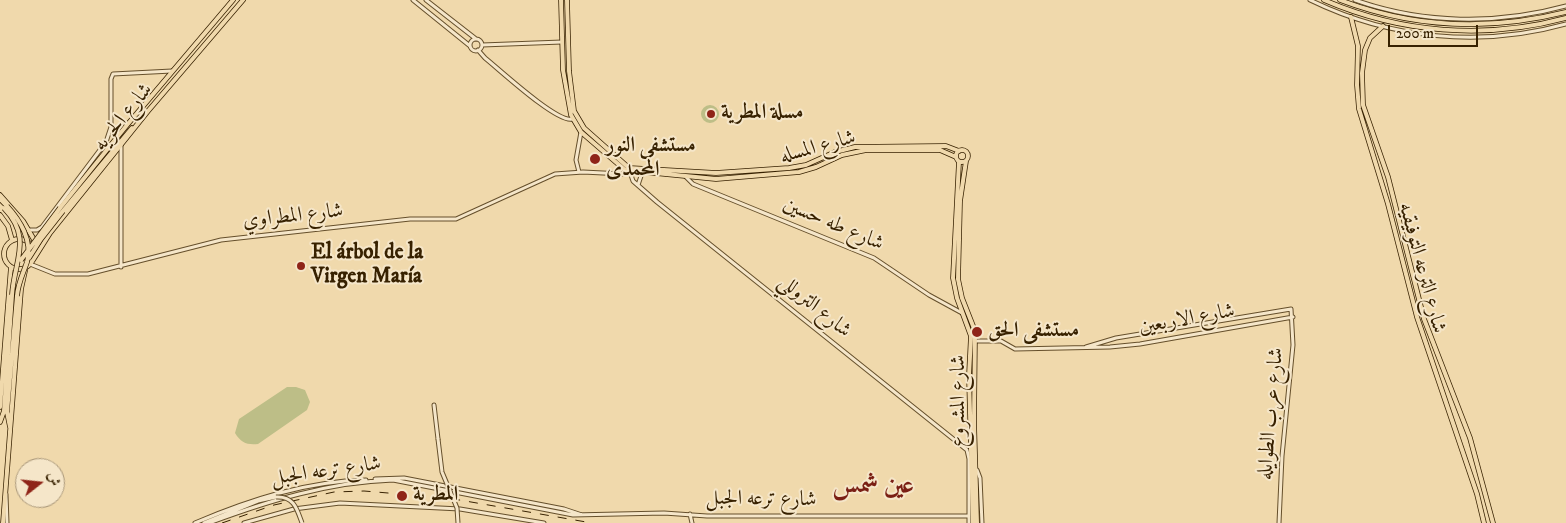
<!DOCTYPE html>
<html>
<head>
<meta charset="utf-8">
<style>
	body { margin:0 }
	#map { position:relative; width:1566px; height:523px; overflow:hidden; background:#f0d9ac; font-family:"IM FELL DW Pica",Amiri,serif }
	canvas { display:block }
	.north { position:absolute; left:15px; top:458px; width:50px; height:50px; box-sizing:border-box; background:#f5e6c9; border:1px solid #a99779; border-radius:50%; rotate:74deg; font-size:14px; font-weight:700; line-height:20px; text-align:center; color:#372100 }
	.north::after { content:''; display:block; margin:auto; width:18px; height:22px; background:#8f2418; clip-path:polygon(50% 0,100% 100%,50% 72%,0 100%) }
	.scale { position:absolute; left:1388px; top:25px; width:90px; height:22px; box-sizing:border-box; border:2px solid #372100; border-top:0; padding-left:6px; font-size:15px; line-height:18px; white-space:nowrap; color:#372100; -webkit-text-stroke:4px #f5e6c9; paint-order:stroke }
</style>
</head>
<body>
<div id="map">
<canvas width="1566" height="523"></canvas>
<div class="north">ش</div>
<div class="scale">200 m</div>
</div>
<script>
const ctx = document.querySelector('canvas').getContext('2d');
ctx.lineJoin = 'round';
function fillPath(path, color) {
  ctx.fillStyle = color;
  ctx.fill(path, 'evenodd');
}
function stroke(path, color, width, dash) {
  ctx.strokeStyle = color;
  ctx.lineWidth = width;
  ctx.lineCap = dash ? 'butt' : 'round';
  ctx.setLineDash(dash || []);
  ctx.stroke(path);
}
function drawText(font, color, halo, rows, align = 'center') {
  ctx.font = font + ' "IM FELL DW Pica",Amiri,serif';
  ctx.lineWidth = 4;
  ctx.setLineDash([]);
  ctx.textBaseline = 'middle';
  ctx.strokeStyle = halo;
  ctx.fillStyle = color;
  for (const [text, x, y, turn = 0] of rows) {
    ctx.save();
    ctx.translate(x, y);
    ctx.rotate((+turn || 0) * Math.PI / 180);
    ctx.textAlign = isNaN(turn) ? turn : align;
    if (halo) ctx.strokeText(text, 0, 0);
    ctx.fillText(text, 0, 0);
    ctx.restore();
  }
}
fillPath(new Path2D(`
	M701 114a9 9 0 1 1 18 0a9 9 0 1 1-18 0Z
	M 287,387 L 296,387 L 305,390 L 310,402 L 307,410 L 258,444 C 247,445 241,443 235,433 L 239,419 Z`), '#bdbe87');
const minor = new Path2D(`
	M 413,0 L 470,46
	M 426,0 L 476,39
	M 1310,0 C 1390,39 1481,48 1566,24
	M 1355,0 C 1423,24 1497,25 1566,6
	M470 45a6 6 0 1 1 12 0a6 6 0 1 1-12 0Z
	M 482,45 L 562,42
	M 478,50 L 485,58 C 500,70 557,123 572,119
	M 121,145 L 121,267
	M 579,172 L 576,160 L 581,132
	M 686,177 L 693,184 L 874,258 L 929,295 L 962,313
	M 638,185 L 642,173
	M 29,230 L 37,230 L 42,227 L 106,142 L 111,127 L 111,79 L 113,74 L 172,71
	M 30,264 L 55,274 L 88,274 L 221,240 L 410,219 L 456,219 L 555,174 L 583,172 L 623,174 L 630,172 L 633,181 L 657,202 L 967,450 L 969,459 L 969,523
	M 975,341 L 1001,341 L 1015,349 L 1110,347 L 1140,344 L 1293,317
	M 1086,347 L 1116,338 L 1291,309 L 1293,345 L 1282,456 L 1279,523
	M 434,405 L 438,439
	M 977,470 L 980,478 L 982,523
	M 375,479 L 404,478 L 564,509 L 582,515
	M 6,494 L 7,523
	M 690,514 L 692,523
	M 195,523 C 249,500 307,481 366,480
	M 204,523 L 258,501 L 276,497
	M 209,523 C 268,501 329,482 393,480 L 573,515 L 664,513 L 707,516 L 969,516
	M 244,523 L 294,509 L 340,503 L 460,509 L 544,523`);
const major = new Path2D(`
	M 561,0 L 563,70 L 571,115 L 581,132 L 625,170 L 716,179 L 799,172 L 816,167 L 842,155 L 866,150 L 940,150 L 956,157
	M 567,0 L 569,71 L 574,111 L 584,128 L 629,168 L 716,173 L 789,168 L 806,165 L 835,152 L 855,147 L 946,146 L 959,151
	M 1324,0 C 1400,33 1485,40 1566,18
	M 1340,0 C 1413,28 1490,31 1566,12
	M 1351,17 L 1358,46 L 1357,85 L 1359,109 L 1388,204 L 1417,317 L 1477,494 L 1484,523
	M 1383,26 L 1370,38 L 1365,50 L 1362,73 L 1363,105 L 1388,177 L 1424,319 L 1470,438 L 1493,523
	M956 156a6 6 0 1 1 12 0a6 6 0 1 1-12 0Z
	M 966,161 L 960,201 L 958,279 L 962,298 L 975,331 L 974,421 L 977,523
	M 959,162 L 953,278 L 957,298 L 971,336 L 969,376 L 973,523
	M 0,195 L 23,221 L 36,243
	M 0,199 L 7,206
	M 60,208 L 127,125 L 233,0
	M 63,211 L 132,128
	M 0,215 L 8,226 L 12,240
	M4 254a15 15 0 1 1 30 0a15 15 0 1 1-30 0Z
	M 33,260 L 50,233 L 148,111 L 243,0
	M 0,407 L 11,267
	M 0,422 L 4,411 L 12,295
	M 10,427 L 7,412 L 17,296
	M 3,523 L 21,289 L 25,271`);
stroke(minor, '#654f2b', 5);
stroke(major, '#372100', 5.5);
stroke(minor, '#f5e6c9', 3);
stroke(major, '#f0d9ac', 4);
stroke(new Path2D(`
	M 222,523 L 274,505 L 334,492 L 364,491 L 448,498 L 592,523`), '#372100', 1, [9, 9]);
const minorBridge = new Path2D(`
	M 438,439 L 442,472 L 457,508 L 458,523
	M 276,497 C 294,496 297,509 302,523`);
const majorBridge = new Path2D(`
	M 7,206 C 20,220 33,241 27,262 C 23,274 18,283 17,296
	M 4,208 C 33,238 14,261 12,295
	M 29,258 L 41,239 L 63,211
	M 21,260 L 60,208`);
stroke(minorBridge, '#654f2b', 5, []);
stroke(majorBridge, '#372100', 5.5, []);
stroke(minorBridge, '#f5e6c9', 3);
stroke(majorBridge, '#f0d9ac', 4);
for (const [x, y, r, color] of [
	[711,114,5,"#8f2418"],
	[595,159,6,"#8f2418"],
	[301,266,5,"#8f2418"],
	[977,332,6,"#8f2418"],
	[402,496,6,"#8f2418"]
]) {
  const dot = new Path2D();
  dot.arc(x, y, r, 0, 2 * Math.PI);
  ctx.fillStyle = color;
  ctx.fill(dot);
  stroke(dot, '#f5e6c9', 2);
}
drawText('bold 21px', '#372100', '#f5e6c9', [
	["مسلة المطرية",721,114],
	["مستشفى النور",606,147],
	["المحمدى",606,171],
	["El árbol de la",311,254],
	["Virgen María",311,278],
	["مستشفى الحق",988,332],
	["المطرية",413,496]
], 'left');
drawText('21px', '#372100', '#f5e6c9', [
	["شارع الحريه",124,118,-51],
	["شارع المسله",818,148,-15],
	["شارع المطراوي",293,217,-6],
	["شارع طه حسين",833,225,23],
	["شارع الترعه التوفيقيه",1421,268,75],
	["شارع التروللي",814,307,39],
	["شارع الاربعين",1187,320,-10],
	["شارع المشروع",960,401,-90],
	["شارع عرب الطوايله",1272,414,-85],
	["شارع ترعه الجبل",326,472,-8],
	["شارع ترعه الجبل",761,500,1]
]);
drawText('bold 26px', '#7a1f14', '#f5e6c9', [
	["عين شمس",873,487]
]);
</script>
</body>
</html>
